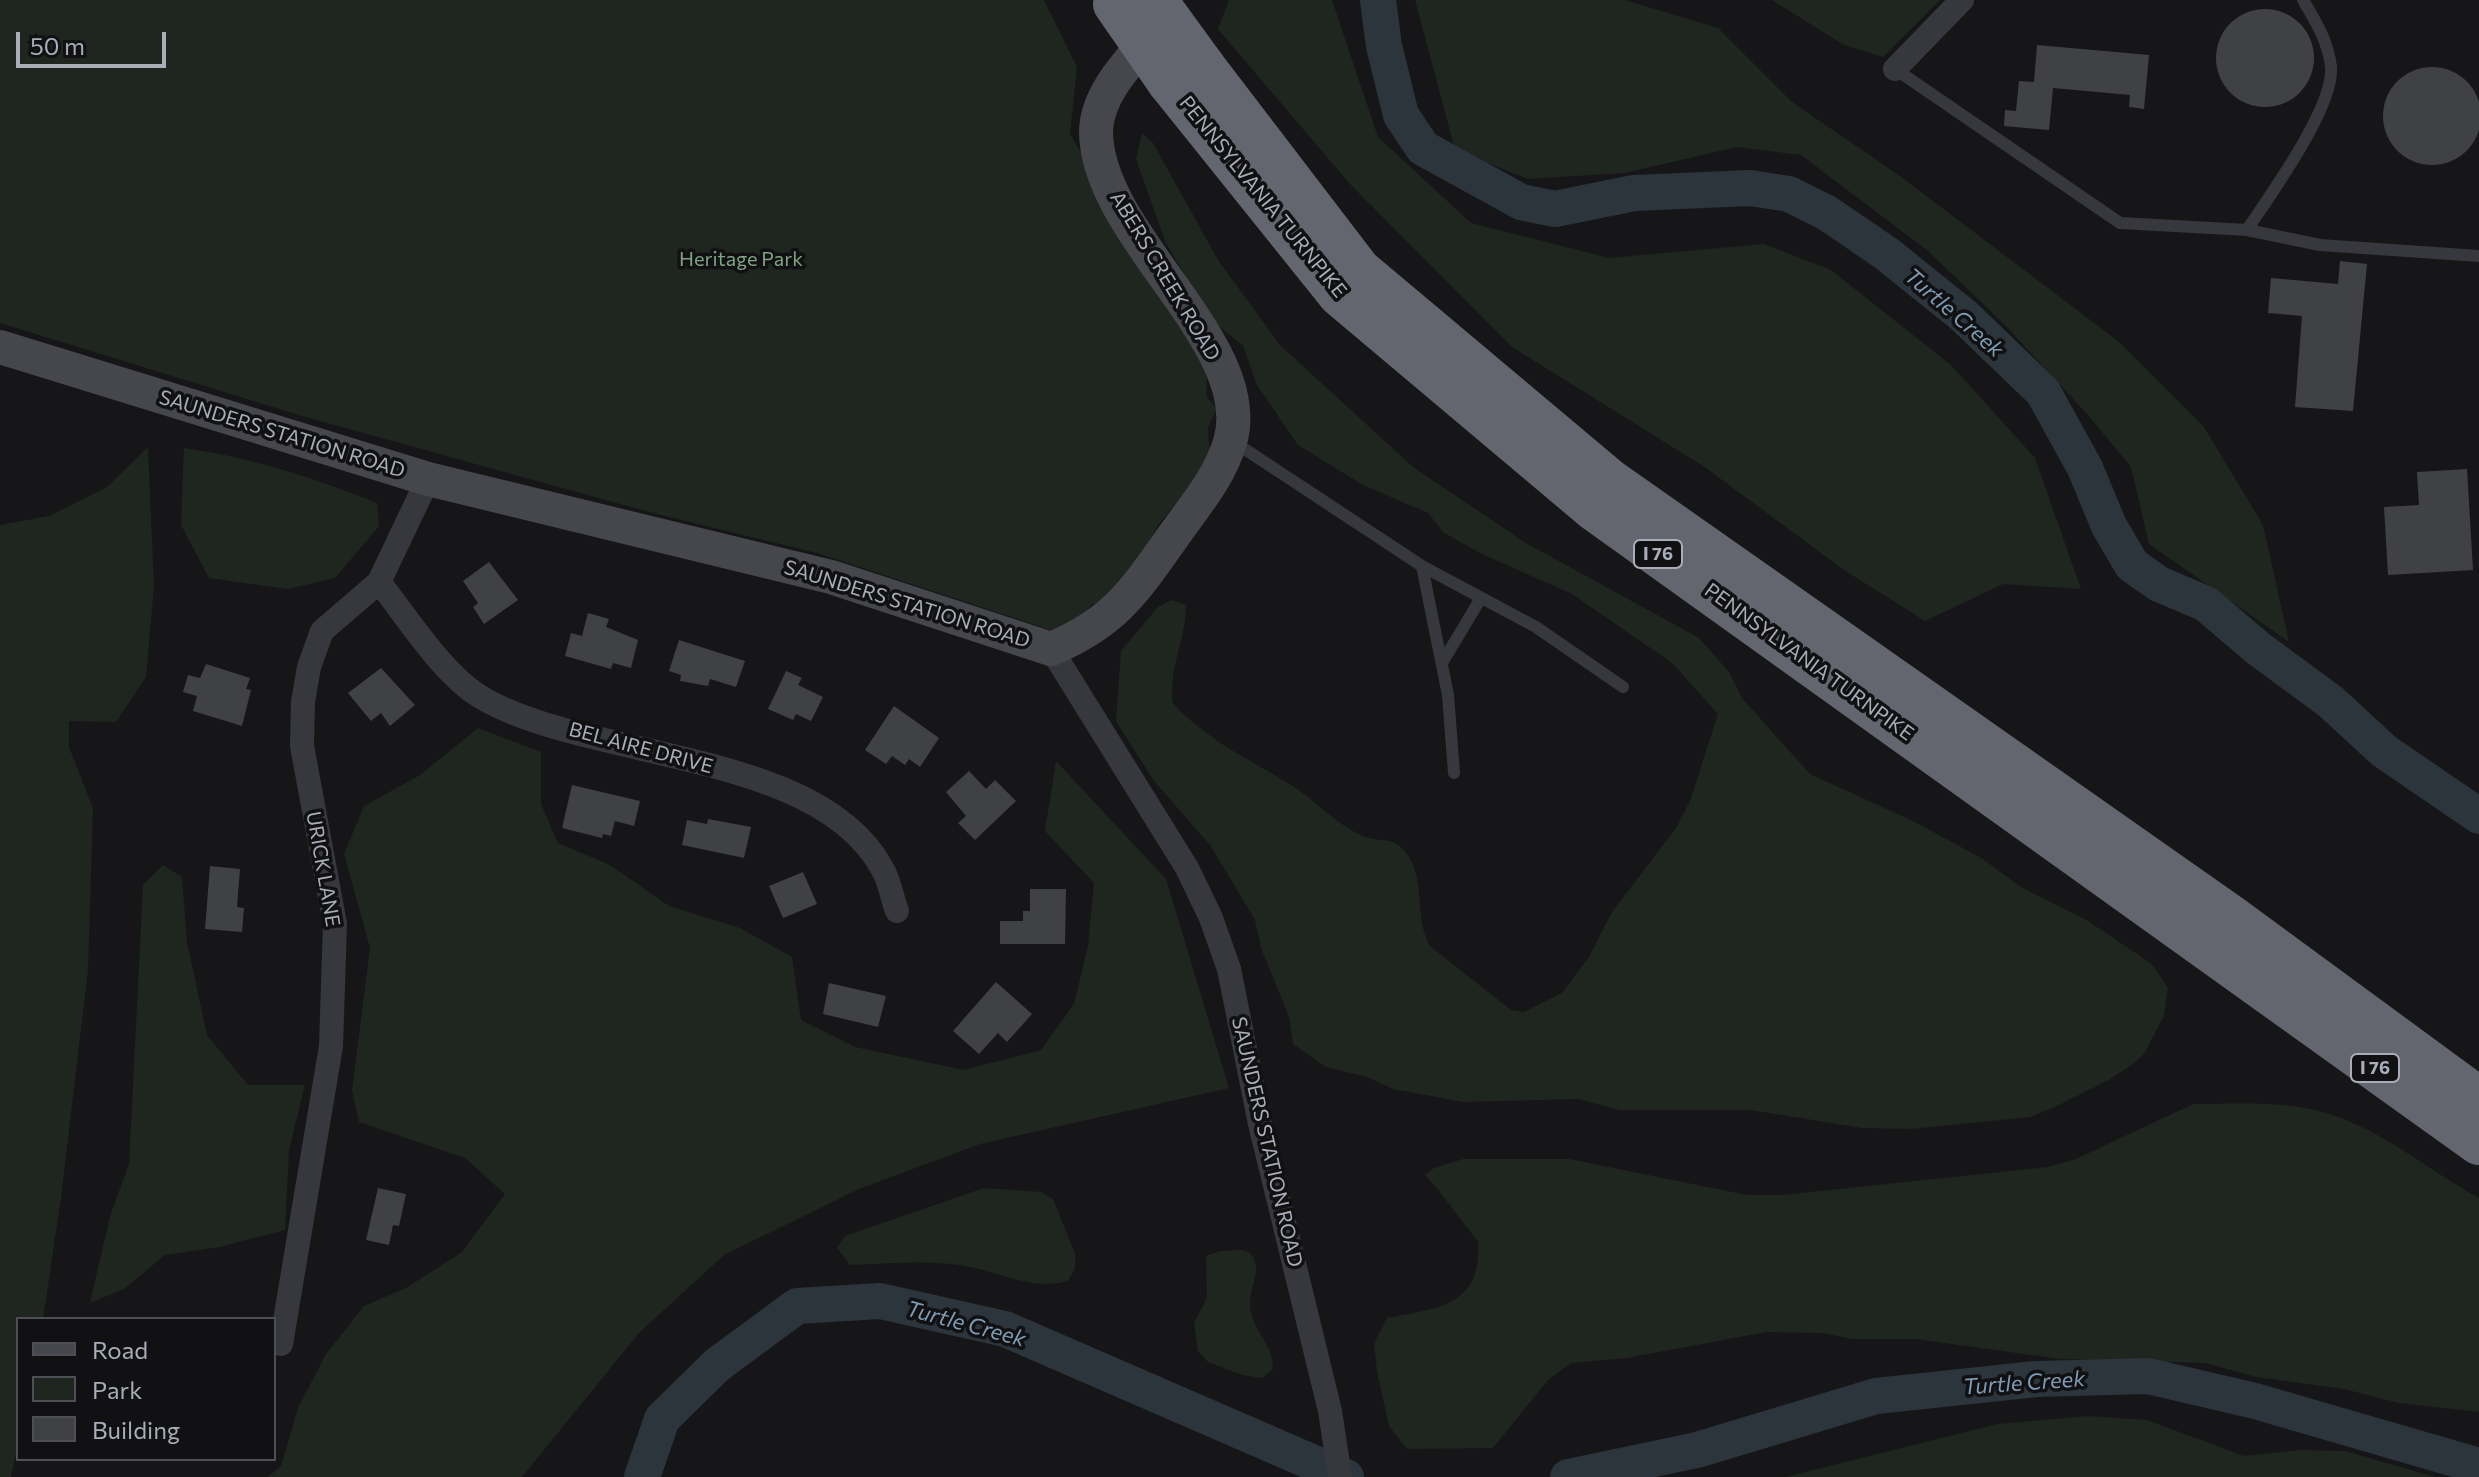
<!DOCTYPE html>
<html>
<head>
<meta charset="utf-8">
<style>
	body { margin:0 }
	#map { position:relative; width:2479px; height:1477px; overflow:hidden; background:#161618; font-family:Commissioner,sans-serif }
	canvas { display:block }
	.legend { position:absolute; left:16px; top:1317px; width:260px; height:144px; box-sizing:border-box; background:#111113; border:2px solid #4d4f55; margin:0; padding:10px 14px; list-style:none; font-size:24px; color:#a8adb8 }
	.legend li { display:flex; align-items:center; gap:16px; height:40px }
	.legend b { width:40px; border:2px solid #4d4f55 }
	.scale { position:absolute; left:16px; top:32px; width:150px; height:36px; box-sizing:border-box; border:4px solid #a8adb8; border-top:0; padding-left:10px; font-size:24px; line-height:28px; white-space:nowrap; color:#a8adb8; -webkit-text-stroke:6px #111113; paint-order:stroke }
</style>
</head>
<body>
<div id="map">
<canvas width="2479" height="1477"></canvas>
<ul class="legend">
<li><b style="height:10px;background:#45474d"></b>Road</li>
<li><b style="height:22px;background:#1e261f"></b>Park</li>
<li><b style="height:22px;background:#404145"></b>Building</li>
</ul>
<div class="scale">50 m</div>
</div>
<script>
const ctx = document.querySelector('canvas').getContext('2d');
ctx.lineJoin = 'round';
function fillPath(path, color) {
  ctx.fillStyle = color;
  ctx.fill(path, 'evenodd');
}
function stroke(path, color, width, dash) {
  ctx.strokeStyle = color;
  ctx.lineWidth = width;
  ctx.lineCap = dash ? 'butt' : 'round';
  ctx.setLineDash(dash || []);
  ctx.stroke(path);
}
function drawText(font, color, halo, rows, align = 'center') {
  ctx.font = font + ' Commissioner,sans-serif';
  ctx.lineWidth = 7;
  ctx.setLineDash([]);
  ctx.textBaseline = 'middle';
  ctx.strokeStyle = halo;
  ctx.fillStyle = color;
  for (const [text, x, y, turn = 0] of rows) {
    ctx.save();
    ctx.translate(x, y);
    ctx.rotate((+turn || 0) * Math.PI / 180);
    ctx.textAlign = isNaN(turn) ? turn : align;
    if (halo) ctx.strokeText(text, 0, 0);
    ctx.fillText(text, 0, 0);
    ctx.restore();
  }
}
fillPath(new Path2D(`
	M 0,0 L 1044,0 L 1077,67 L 1070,134 L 1206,362 L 1207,397 L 1217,409 L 1208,427 L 1210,463 L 1158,525 L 1136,568 L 1106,604 L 1092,604 L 1066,635 L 817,553 L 649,512 L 302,416 L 0,323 Z
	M 1229,0 L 1332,0 L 1378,137 L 1471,223 L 1609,258 L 1764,244 L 1831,270 L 1951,365 L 2035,458 L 2081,589 L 2003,584 L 1925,621 L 1844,570 L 1706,468 L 1512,347 L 1349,183 L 1218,29 Z
	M 1415,0 L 1625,0 L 1718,28 L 1792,102 L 1900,176 L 2118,341 L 2204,427 L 2263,525 L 2289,642 L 2149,544 L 2131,467 L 2088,415 L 2004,324 L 1928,251 L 1801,155 L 1737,147 L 1625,173 L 1528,179 L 1455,150 Z
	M 1772,0 L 1940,0 L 1883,57 L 1844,45 Z
	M 1142,133 L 1153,143 L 1218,260 L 1280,345 L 1413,467 L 1526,543 L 1699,638 L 1729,672 L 1742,698 L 1810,774 L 1915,822 L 1983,859 L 2021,887 L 2088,921 L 2152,964 L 2168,988 L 2164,1016 L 2144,1054 L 2134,1063 L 2109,1080 L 2057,1106 L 2030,1117 L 1910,1129 L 1862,1128 L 1751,1110 L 1620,1110 L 1578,1099 L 1463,1102 L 1393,1089 L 1367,1077 L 1326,1067 L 1293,1044 L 1289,1017 L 1261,948 L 1255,920 L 1210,845 L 1154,781 L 1116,721 L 1121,651 L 1158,607 L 1172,600 L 1186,605 C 1186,640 1168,669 1173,703 C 1207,741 1251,760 1293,786 C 1316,801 1337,825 1363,836 C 1379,843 1394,835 1406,853 C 1427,879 1413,916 1430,946 L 1511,1010 L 1524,1012 L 1562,993 L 1589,957 L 1612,912 L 1676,828 L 1690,801 L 1718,714 L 1672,663 L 1572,594 L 1482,554 L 1444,533 L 1428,513 L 1363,485 L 1298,445 L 1257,385 L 1243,346 L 1220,327 L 1195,293 L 1165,241 L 1136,159 Z
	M 148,447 L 154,586 L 146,677 L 116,722 L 69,721 L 69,747 L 93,808 L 88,970 L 61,1198 L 43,1319 L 18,1319 L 18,1443 L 11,1477 L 0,1477 L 0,525 L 49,516 L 107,487 Z
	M 184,448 C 258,459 308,476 377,503 L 379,526 L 335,578 L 288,589 L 209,578 L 181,525 Z
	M 478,728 L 541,752 L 541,804 L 558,843 L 610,865 L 669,906 L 740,928 L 792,957 L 801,1020 L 855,1047 L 964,1070 L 1041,1050 L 1074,1004 L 1088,946 L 1094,883 L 1045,831 L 1056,761 L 1166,879 L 1229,1088 L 980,1144 L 859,1189 L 724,1255 L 639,1333 L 522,1477 L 268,1477 L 281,1466 L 298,1408 L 326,1354 L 364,1306 L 406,1288 L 462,1252 L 505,1194 L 465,1158 L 359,1122 L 352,1090 L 370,948 L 344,854 L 364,806 L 420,775 Z
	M 163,865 L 182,877 L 187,942 L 207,1035 L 248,1085 L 305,1085 L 289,1150 L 285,1230 L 220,1247 L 165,1255 L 124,1289 L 90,1303 L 110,1216 L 129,1164 L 143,885 Z
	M 2193,1104 C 2231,1104 2273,1101 2310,1109 C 2374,1122 2424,1168 2479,1198 L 2479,1412 L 2399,1403 L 2344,1389 L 2256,1377 L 2205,1363 L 2060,1359 L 1916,1339 L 1852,1339 L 1823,1333 L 1766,1332 L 1627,1358 L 1571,1363 L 1548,1380 L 1493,1448 L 1407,1449 L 1389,1426 L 1377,1371 L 1374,1344 L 1387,1318 C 1439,1308 1482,1306 1478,1241 C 1459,1219 1445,1196 1425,1175 L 1434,1168 L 1463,1159 L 1569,1159 L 1747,1195 L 1782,1195 L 2048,1167 L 2076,1159 Z
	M 984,1188 L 1041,1192 L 1053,1199 L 1075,1254 L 1075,1269 L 1068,1281 C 1034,1291 1003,1273 970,1267 C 932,1259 889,1264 850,1265 L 837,1248 L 845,1236 Z
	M 1242,1250 L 1249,1252 C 1265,1268 1249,1286 1250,1305 C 1251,1330 1274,1344 1273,1369 L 1262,1378 L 1242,1375 L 1208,1362 L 1198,1351 L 1194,1323 L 1207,1298 L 1206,1256 L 1220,1251 Z
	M 2088,1416 L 2147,1420 L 2244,1456 L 2301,1450 L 2345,1451 L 2435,1477 L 1786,1477 L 1998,1424 Z`), '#1e261f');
stroke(new Path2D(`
	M 1378,0 L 1384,46 L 1401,115 L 1423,148 L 1521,202 L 1555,209 L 1634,193 L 1750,188 L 1789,194 L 1827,213 L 1887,254 L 1964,316 L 2043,392 L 2085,468 L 2109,526 L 2132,565 L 2159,584 L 2206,604 L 2259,649 L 2331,702 L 2384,751 L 2479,816
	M 642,1477 L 662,1419 L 717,1365 L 797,1306 L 880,1301 L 1005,1329 L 1346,1477
	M 1568,1477 L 1697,1450 L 1876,1396 L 2036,1379 L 2148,1376 L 2255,1401 L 2479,1466`), '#2c353c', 36);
fillPath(new Path2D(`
	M2216 58a49 49 0 1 1 98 0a49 49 0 1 1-98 0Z
	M 2037,45 L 2149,55 L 2144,109 L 2129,107 L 2130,95 L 2053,88 L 2049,130 L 2004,126 L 2005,110 L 2016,111 L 2019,81 L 2034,82 Z
	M2383 116a49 49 0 1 1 98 0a49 49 0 1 1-98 0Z
	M 2340,261 L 2367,264 L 2353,411 L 2295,407 L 2302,316 L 2268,313 L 2271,278 L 2338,284 Z
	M 2467,469 L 2473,570 L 2388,575 L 2384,507 L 2419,505 L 2417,472 Z
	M 489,562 L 518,600 L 484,624 L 473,607 L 478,603 L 463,581 Z
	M 588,613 L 609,619 L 606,627 L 638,640 L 631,668 L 613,663 L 611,669 L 565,656 L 571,633 L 582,636 Z
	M 679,640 L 745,661 L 736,687 L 710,679 L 708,686 L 680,681 L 681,675 L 669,671 Z
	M 206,664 L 250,678 L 246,689 L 251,690 L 242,726 L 193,711 L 197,696 L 183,692 L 188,675 L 200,678 Z
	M 381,668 L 415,705 L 390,726 L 381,713 L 371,721 L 348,693 Z
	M 786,671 L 802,678 L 798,685 L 823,697 L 811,721 L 796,714 L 793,720 L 768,709 Z
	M 894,706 L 939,738 L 920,767 L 909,759 L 905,765 L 892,756 L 886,764 L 865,750 Z
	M 969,771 L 986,789 L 995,780 L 1016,801 L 975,840 L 958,823 L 966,816 L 946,792 Z
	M 572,785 L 640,801 L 634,826 L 615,821 L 611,836 L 603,834 L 602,838 L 562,828 Z
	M 708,819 L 751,827 L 744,858 L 682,845 L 687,820 L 707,824 Z
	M 210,866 L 240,869 L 237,907 L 244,908 L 242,932 L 205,929 Z
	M 803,872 L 817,904 L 783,918 L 769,886 Z
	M 1030,889 L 1066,889 L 1065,944 L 1000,944 L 1000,921 L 1023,921 L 1023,911 L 1030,911 Z
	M 996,982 L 1032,1014 L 1007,1042 L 998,1033 L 979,1054 L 953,1031 Z
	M 829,983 L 886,996 L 878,1027 L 823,1014 Z
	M 378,1188 L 406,1194 L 399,1226 L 393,1225 L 389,1245 L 366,1240 Z`), '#404145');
stroke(new Path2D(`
	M 1895,69 L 2120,223 L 2247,230 C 2270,195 2334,108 2331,67 C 2328,41 2316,22 2303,0
	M 2247,230 L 2320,245 L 2479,256
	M 1234,442 L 1422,566 L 1536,627 L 1623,687
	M 1422,566 L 1448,695 L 1454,773
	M 1442,663 L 1481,598`), '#37383d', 12);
stroke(new Path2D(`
	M 1895,69 L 1962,0
	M 379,582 C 408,618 444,677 484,699 C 593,761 820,750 883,870 C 890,882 892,898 897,911
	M 1051,649 L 1187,868 L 1211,918 L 1229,969 L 1260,1124 L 1330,1411 L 1340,1477
	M 281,1344 L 331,1046 L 335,924 L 302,746 L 303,702 L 309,667 L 322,631 L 379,582 L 428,479`), '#37383d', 24);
stroke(new Path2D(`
	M 0,347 L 428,479 L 831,577 L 1051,649 C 1118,621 1137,587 1177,531 C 1197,503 1220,476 1230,442 C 1259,344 1096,236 1096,131 C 1097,91 1134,57 1158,28`), '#45474d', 34);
stroke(new Path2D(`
	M 1203,66 L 1359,270 L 1610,481 L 2231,917 L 2479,1099
	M 1169,82 L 1340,295 L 1593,508 L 2479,1143`), '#63666e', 44);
stroke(new Path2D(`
	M 1155,0 L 1203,66
	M 1115,4 L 1169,82`), '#63666e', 44);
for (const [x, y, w] of [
	[1658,554,48],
	[2375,1068,48]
]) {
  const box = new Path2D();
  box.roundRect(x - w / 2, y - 14, w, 28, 6);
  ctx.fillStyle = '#111113';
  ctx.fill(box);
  stroke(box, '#a8adb8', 2);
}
drawText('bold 18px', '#a8adb8', null, [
	["I 76",1658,554],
	["I 76",2375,1068]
]);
drawText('20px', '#a8adb8', '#111113', [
	["PENNSYLVANIA TURNPIKE",1263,197,51],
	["ABERS CREEK ROAD",1165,276,59],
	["SAUNDERS STATION ROAD",282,434,17],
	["SAUNDERS STATION ROAD",907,604,17],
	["PENNSYLVANIA TURNPIKE",1809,662,36],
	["BEL AIRE DRIVE",641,748,15],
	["URICK LANE",323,869,80],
	["SAUNDERS STATION ROAD",1267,1142,77]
]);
drawText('20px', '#7fa381', '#111113', [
	["Heritage Park",741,259]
]);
drawText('italic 22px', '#7f9bb3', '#111113', [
	["Turtle Creek",1954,313,41],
	["Turtle Creek",966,1324,15],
	["Turtle Creek",2024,1383,-4]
]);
</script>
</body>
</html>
